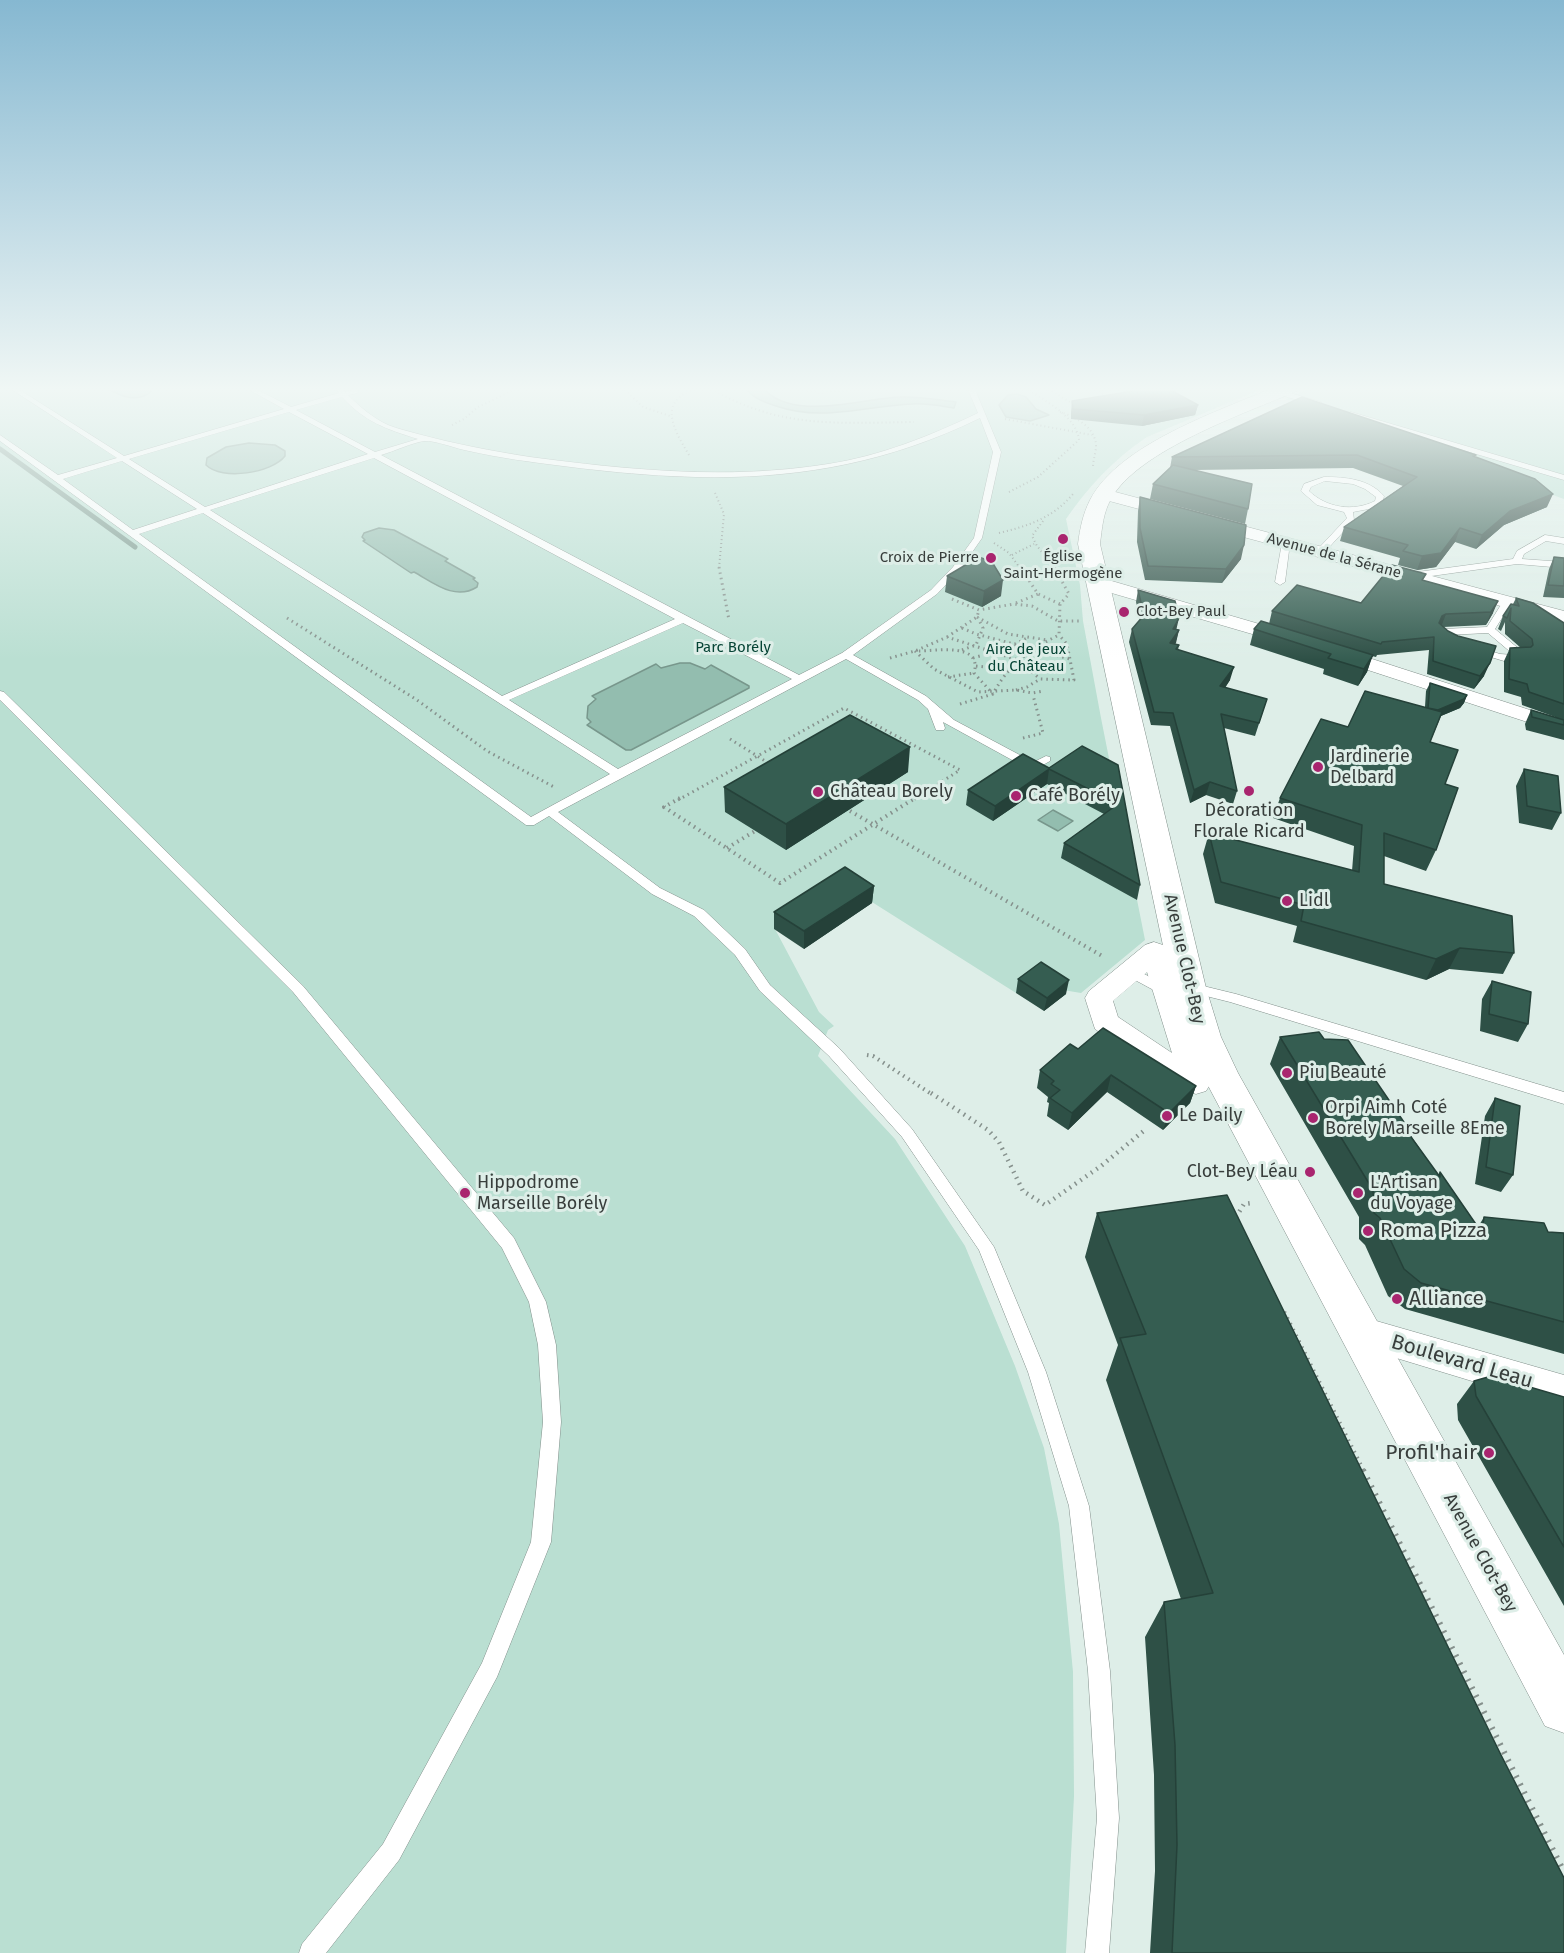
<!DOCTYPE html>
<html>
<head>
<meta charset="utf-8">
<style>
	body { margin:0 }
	canvas { display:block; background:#deeee8 }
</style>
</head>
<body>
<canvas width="1564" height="1953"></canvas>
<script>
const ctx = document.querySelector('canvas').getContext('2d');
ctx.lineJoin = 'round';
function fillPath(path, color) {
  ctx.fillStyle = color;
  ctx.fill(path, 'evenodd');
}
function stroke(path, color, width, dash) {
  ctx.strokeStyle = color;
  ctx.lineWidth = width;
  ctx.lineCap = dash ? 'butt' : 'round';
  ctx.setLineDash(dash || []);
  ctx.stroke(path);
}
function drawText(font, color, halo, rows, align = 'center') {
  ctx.font = font + ' "Fira Sans",sans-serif';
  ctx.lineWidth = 6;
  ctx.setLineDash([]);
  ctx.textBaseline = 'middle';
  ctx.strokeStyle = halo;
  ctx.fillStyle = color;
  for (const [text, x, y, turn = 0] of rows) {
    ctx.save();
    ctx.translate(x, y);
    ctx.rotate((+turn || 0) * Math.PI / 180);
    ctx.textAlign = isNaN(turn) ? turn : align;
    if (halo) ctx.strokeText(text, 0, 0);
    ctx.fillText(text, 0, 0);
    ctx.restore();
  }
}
fillPath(new Path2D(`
	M 0,387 L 1266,387 L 1147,437 C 1114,459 1088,487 1066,519 L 1080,585 L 1083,621 L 1101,718 L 1145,940 L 1081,993 L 1063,990 L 1016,993 L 845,885 L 775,929 L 819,1012 L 834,1026 L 828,1030 L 818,1056 L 895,1139 L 965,1246 L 1015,1366 L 1044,1448 L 1059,1524 L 1073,1672 L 1074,1796 L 1066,1953 L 0,1953 Z
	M 1306,387 L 1564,387 L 1564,499 L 1286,399 L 1310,388 Z`), '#badfd2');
const water = new Path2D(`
	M 104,387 L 146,387 L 151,392 C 135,404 119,395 104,387 Z
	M 745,387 L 762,387 C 792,423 861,398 900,397 C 919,396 938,400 956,402 L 954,408 C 940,406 926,403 912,404 C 865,406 822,422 776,406 C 764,402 752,398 745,387 Z
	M 1017,394 L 1026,397 L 1036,409 L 1049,415 L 1030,421 L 1006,417 L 999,405 L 1008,395 Z
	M 249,443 L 275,445 L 285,451 L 285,456 C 272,473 222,481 206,465 L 207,458 L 226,447 Z
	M 379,528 L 394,530 L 448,559 L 445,561 L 475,578 L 473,579 L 478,583 L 477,587 C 455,601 434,583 414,572 L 411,573 L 363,541 L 365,540 L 362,537 L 364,533 Z
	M 680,663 L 690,663 L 705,669 L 711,665 L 749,686 L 749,688 L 631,750 L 626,750 L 587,725 L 591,722 L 587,718 L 588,706 L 596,699 L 592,696 L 656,664 L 661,668 Z
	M 1053,810 L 1073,821 L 1058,831 L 1038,820 Z`);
fillPath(water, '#93bdaf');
stroke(water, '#78978c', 1.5);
stroke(new Path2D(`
	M 0,449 L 135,547`), '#78978c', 5);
const lane = new Path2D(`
	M 8,387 L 15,387 L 124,456 L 284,409 L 244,387 L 252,387 L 291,407 L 339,393 L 334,387 L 341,387 L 345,392 L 358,389 L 358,393 L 348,395 C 360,407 373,418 388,425 C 398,429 408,431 418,434 C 455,444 492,451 530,457 C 629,470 728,480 828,464 C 880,456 930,436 978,413 L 967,387 L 974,387 L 1001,452 L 982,538 L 959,571 L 937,594 L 853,655 L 926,696 L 954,720 L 1031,761 L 1034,762 L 1046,756 L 1050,757 L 1050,761 L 1036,769 L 1023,766 L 943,722 L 945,728 L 944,730 L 936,730 L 928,709 L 918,700 L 846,659 L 558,812 L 660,888 L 704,910 L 745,949 L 770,985 L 839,1048 L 912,1129 L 994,1247 L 1046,1372 L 1089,1506 L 1110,1671 L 1119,1818 L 1109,1953 L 1085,1953 L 1097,1818 L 1088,1671 L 1069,1506 L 1028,1372 L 979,1250 L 902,1137 L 829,1056 L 760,991 L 735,955 L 694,916 L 652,894 L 549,816 L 534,825 L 526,825 L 0,441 L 0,435 L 58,475 L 117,458 ZM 342,397 C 365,422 386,429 418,439 L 375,452 L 296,410 ZM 289,412 L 368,454 L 205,507 L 129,459 ZM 980,418 L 993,452 L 974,538 L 953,567 L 931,590 L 842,653 L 799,675 L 381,455 C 395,451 411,443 424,441 C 435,440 457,449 469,451 C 500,458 531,462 563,466 C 712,485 841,486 980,418 ZM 374,458 L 675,619 L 502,696 L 210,510 ZM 122,461 L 197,509 L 133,530 L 63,479 ZM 203,513 L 610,774 L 531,817 L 139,534 ZM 683,623 L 792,679 L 618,769 L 509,700 Z
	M 1280,390 L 1321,402 L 1322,404 L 1318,406 L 1277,394 L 1277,390 Z
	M 1351,412 L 1564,475 L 1564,480 L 1348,416 L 1347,414 Z
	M 1324,477 C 1346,477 1369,479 1384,496 L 1382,504 L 1374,508 L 1353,512 L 1354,520 L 1323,554 L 1320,555 L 1316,552 L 1317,550 L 1347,518 L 1344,512 L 1317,505 L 1301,491 L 1304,484 ZM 1325,481 L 1353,484 L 1365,489 L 1376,497 L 1375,501 C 1353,512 1327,508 1309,491 L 1311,487 Z
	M 1545,535 L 1564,538 L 1564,544 L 1546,541 L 1524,554 L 1522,559 L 1564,562 L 1564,568 L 1517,564 L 1410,579 L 1405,576 L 1410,573 L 1513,559 L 1517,551 Z
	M 1286,540 L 1290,543 L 1285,582 L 1280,585 L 1275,582 L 1282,543 Z
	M 1507,599 L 1512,602 L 1495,629 L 1525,654 L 1525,658 L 1504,661 L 1471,651 L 1471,647 L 1475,646 L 1500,654 L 1514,655 L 1488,633 L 1446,635 L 1453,641 L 1448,644 L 1436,637 L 1439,630 L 1442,629 L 1487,627 L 1504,600 Z
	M 0,691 L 4,692 L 303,986 L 514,1238 L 546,1302 L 556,1345 L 561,1422 L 551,1542 L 497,1677 L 399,1860 L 326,1953 L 299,1953 L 302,1944 L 383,1844 L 482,1663 L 531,1542 L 543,1422 L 538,1345 L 529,1302 L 502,1248 L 293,992 L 0,700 Z
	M 1125,964 L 1171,988 L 1173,991 L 1171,994 L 1161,994 L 1120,972 L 1118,969 Z
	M 1191,983 L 1236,994 L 1564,1092 L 1564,1104 L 1230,1002 L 1186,991 L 1184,988 L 1186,985 Z`);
const street = new Path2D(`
	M 1104,489 L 1564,611 L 1564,623 L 1098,498 L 1096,494 L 1098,490 Z
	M 1098,577 L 1297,635 L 1300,639 L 1297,643 L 1283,643 L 1091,587 L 1089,583 L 1091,579 Z
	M 1335,647 L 1564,721 L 1564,734 L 1328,657 L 1325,653 L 1328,649 Z
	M 1154,942 L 1163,945 L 1167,951 L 1211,1083 L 1206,1091 L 1196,1094 L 1186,1091 L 1095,1029 L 1085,998 L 1089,991 L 1145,945 ZM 1147,972 L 1172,1053 L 1118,1017 L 1113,1001 Z
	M 1359,1316 L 1564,1375 L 1564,1409 L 1347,1343 L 1342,1332 L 1347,1321 Z`);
const secondary = new Path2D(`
	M 1275,387 L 1300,387 L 1297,391 C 1246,413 1138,450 1111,499 C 1103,513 1102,528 1100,544 L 1206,988 L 1221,1037 L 1238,1073 L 1564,1655 L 1564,1733 L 1545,1726 L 1202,1074 L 1187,1037 L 1172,988 L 1078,544 C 1080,528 1083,514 1090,500 C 1119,444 1219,411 1275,387 Z`);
stroke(lane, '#82908b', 1);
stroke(street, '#82908b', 1);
stroke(secondary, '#82908b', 1);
stroke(new Path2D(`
	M 622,387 L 643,407 L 670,416
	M 708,387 C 779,429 835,423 914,422
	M 787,387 L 819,393 L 889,387
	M 922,387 L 952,390
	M 1045,387 L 1075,405
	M 1092,387 L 1110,398
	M 1060,412 C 1076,417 1097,428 1096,448 C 1095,455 1093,461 1093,468
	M 1005,419 L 1092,435
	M 452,425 L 464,419 L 478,407 L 520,387
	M 689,455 C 671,425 657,399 701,387
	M 1009,492 L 1038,477 L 1079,440 C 1077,416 1043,400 1024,387
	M 715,493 L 724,514 L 719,568
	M 1043,521 L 1032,536 L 1037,546 L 1055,568
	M 999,533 C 1028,526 1053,518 1073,494
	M 994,543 L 1009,553 L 1020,568
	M 1012,555 L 1034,544`), '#86918d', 2, [1, 3]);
stroke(new Path2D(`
	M 719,567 L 729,620
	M 1020,567 L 1038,594 L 1060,604
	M 952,599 L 979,610 L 1014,604 L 1032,606 L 1058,621 L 1079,621
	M 1016,603 L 1038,594
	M 977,617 L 1008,634 L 1047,640
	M 287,618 L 417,700 L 487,751 L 554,787
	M 962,628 L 976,634 L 1070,659
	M 947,637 L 977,617 L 979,610
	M 962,650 L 976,645 L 983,628 L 978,618
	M 915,651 L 934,669 L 978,692 L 1016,690 L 1032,693 L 1043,691
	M 919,651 C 936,651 983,642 974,673 L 993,694
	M 890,658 L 915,651 L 947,637 L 1018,660 L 1040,679
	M 973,658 L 1007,648 L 1029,637
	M 976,666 L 1006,669
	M 948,677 L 974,673
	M 1016,690 L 1027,687 L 1040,679 L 1074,680 L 1067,644 L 1059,635
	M 960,704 L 993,694 C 1008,665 1030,649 1059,635 L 1060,604 L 1069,594 L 1054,567
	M 1023,738 L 1043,733 L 1033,695
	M 730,739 L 770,764
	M 678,800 L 844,708 L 960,770 L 913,800`), '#86918d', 3, [1.5, 4]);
stroke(new Path2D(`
	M 680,798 L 664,807 L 780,883 L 915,798
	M 850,811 L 1104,957
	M 727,848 L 755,831
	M 867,1055 L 873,1056 L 933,1095`), '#86918d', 4, [1.5, 4.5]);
stroke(new Path2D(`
	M 931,1093 L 988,1130 L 999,1142 L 1023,1191 L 1045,1205 L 1101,1166 L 1146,1129
	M 1236,1217 L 1244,1204 L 1251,1203
	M 1284,1312 L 1364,1472`), '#86918d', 4.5, [1.5, 5]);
stroke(new Path2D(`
	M 1363,1470 L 1564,1872`), '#86918d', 6, [2, 7]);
fillPath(lane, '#fff');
fillPath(street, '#fff');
fillPath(secondary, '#fff');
fillPath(new Path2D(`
	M 1302,397 L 1475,457 L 1547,507 L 1504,525 L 1476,549 L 1455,542 L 1436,567 L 1417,570 L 1398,565 L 1400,558 L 1340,541 L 1344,527 L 1403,486 L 1353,468 L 1193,470 L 1248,509 L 1245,524 L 1150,499 L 1153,484 L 1170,468 L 1172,457 Z
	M 1072,401 L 1198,405 L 1195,415 L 1142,426 L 1071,419 L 1071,412 Z
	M 1140,497 L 1241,559 L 1222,583 L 1145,580 L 1137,542 L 1138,511 Z
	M 1554,557 L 1564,558 L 1564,598 L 1543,597 L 1549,569 Z
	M 1426,574 L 1423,580 L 1493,613 L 1486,625 L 1443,627 L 1484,676 L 1474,689 L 1427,674 L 1429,650 L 1377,655 L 1376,657 L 1372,656 L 1367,672 L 1358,686 L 1323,674 L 1324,669 L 1250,645 L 1254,629 L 1269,624 L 1272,611 L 1361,603 Z
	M 947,576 L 1001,596 L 982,607 L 945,592 Z
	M 1138,590 L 1176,630 L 1179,630 L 1175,644 L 1179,645 L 1178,650 L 1230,680 L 1225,688 L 1267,699 L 1255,736 L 1224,728 L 1237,791 L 1233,804 L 1206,795 L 1190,803 L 1170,726 L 1151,725 L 1129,642 L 1132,629 L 1140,620 L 1136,602 Z
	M 1516,598 L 1564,623 L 1564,740 L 1526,730 L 1525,724 L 1531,710 L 1558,718 L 1522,705 L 1521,697 L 1504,692 L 1504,661 L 1510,648 L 1521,648 L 1505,634 L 1505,622 L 1501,631 L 1498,629 L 1503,616 L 1513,604 Z
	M 1430,683 L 1467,695 L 1464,703 L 1460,708 L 1441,716 L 1430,742 L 1445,784 L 1436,850 L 1426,871 L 1384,856 L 1384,884 L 1514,953 L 1503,974 L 1449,969 L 1426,980 L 1293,942 L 1297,926 L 1215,903 L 1203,854 L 1209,833 L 1352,871 L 1354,846 L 1273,818 L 1280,798 L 1348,727 L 1425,707 L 1426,691 Z
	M 1118,765 L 1140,885 L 1137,900 L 1061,858 L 1064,843 L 1104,814 L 1047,784 L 993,821 L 966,805 L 968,790 L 1049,768 Z
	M 1524,769 L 1561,813 L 1552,830 L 1519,823 L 1516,786 Z
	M 908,772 L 786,850 L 725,812 L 724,787 Z
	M 874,886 L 872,903 L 804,949 L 774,929 L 774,912 L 801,895 Z
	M 1018,979 L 1066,994 L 1044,1011 L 1016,993 Z
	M 1492,981 L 1528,1024 L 1518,1042 L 1480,1031 L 1482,999 Z
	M 1280,1037 L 1324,1039 L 1410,1131 L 1409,1133 L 1438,1175 L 1440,1172 L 1478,1227 L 1484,1217 L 1548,1232 L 1564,1233 L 1564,1354 L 1405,1309 L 1388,1296 L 1365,1245 L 1359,1239 L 1359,1217 L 1270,1064 Z
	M 1078,1049 L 1196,1086 L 1190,1103 L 1163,1130 L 1107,1092 L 1068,1130 L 1047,1116 L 1049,1103 L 1047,1102 L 1048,1097 L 1037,1088 L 1040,1070 Z
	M 1495,1098 L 1513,1175 L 1501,1192 L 1475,1184 L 1485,1116 Z
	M 1097,1213 L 1564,1953 L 1150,1953 L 1155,1871 L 1154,1775 L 1145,1637 L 1164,1602 L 1181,1599 L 1106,1380 L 1118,1345 L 1085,1257 Z
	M 1474,1381 L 1564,1397 L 1564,1606 L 1458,1420 L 1457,1404 Z`), '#2e5046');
fillPath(new Path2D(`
	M 1198,405 L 1195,415 L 1142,426 L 1144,415 Z
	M 1553,494 L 1547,507 L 1504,525 L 1476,549 L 1482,535 L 1510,511 Z
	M 1460,528 L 1455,542 L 1436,567 L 1417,570 L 1422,556 Z
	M 1244,545 L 1241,559 L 1222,583 L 1226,569 Z
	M 1003,580 L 1001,596 L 982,607 L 984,591 Z
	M 1498,601 L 1493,613 L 1486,625 L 1491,612 Z
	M 1446,614 L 1441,627 L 1437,629 L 1442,616 Z
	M 1179,618 L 1176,631 L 1173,629 Z
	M 1179,630 L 1176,643 L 1167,655 L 1170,643 Z
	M 1373,655 L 1367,672 L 1358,686 L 1364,669 Z
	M 1490,663 L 1484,676 L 1474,689 L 1480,676 Z
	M 1234,667 L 1230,680 L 1217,699 L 1220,686 Z
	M 1467,695 L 1464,703 L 1460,708 L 1424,723 L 1428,715 Z
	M 910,747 L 908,772 L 786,850 L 786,824 Z
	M 1049,769 L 1047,784 L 993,821 L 995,806 Z
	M 1210,782 L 1206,795 L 1190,803 L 1194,790 Z
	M 874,886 L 872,903 L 804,949 L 804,931 Z
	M 1460,948 L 1449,969 L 1426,980 L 1436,959 Z
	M 1069,980 L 1066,994 L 1044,1011 L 1047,998 Z
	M 1111,1075 L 1107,1092 L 1068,1130 L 1072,1113 Z
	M 1196,1086 L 1190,1103 L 1163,1130 L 1169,1113 Z`), '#254139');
const building = new Path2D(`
	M 1157,387 L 1165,387 L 1198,405 L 1144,415 L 1073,409 L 1072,401 Z
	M 1302,397 L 1476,455 L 1473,456 L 1535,479 L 1553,494 L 1510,511 L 1482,535 L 1460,528 L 1441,553 L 1422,556 L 1403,551 L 1408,545 L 1344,527 L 1417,477 L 1357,455 L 1172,457 Z
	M 1173,465 L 1252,484 L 1248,509 L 1153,484 Z
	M 1140,497 L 1246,525 L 1244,545 L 1226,569 L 1148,566 L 1140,528 Z
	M 979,557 L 992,562 L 1003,580 L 984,591 L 947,576 Z
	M 1554,557 L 1564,558 L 1564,586 L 1548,585 Z
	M 1392,565 L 1426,574 L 1422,580 L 1498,601 L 1491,612 L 1446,614 L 1442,616 L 1439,623 L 1448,631 L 1458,636 L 1496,646 L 1490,663 L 1480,676 L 1433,661 L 1434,637 L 1382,642 L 1381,644 L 1272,611 L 1297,585 L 1361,603 Z
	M 1138,590 L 1175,601 L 1179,618 L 1173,629 L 1179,630 L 1170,643 L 1179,645 L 1176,649 L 1234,667 L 1220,686 L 1267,699 L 1259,723 L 1221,714 L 1237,791 L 1210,782 L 1194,790 L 1173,713 L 1154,712 L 1132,629 L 1144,615 Z
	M 1516,598 L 1533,603 L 1564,623 L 1564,704 L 1529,692 L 1527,684 L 1509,679 L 1510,648 L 1531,647 L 1533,645 L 1532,639 L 1510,621 L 1511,608 L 1507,618 L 1503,616 L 1511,604 L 1519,606 Z
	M 1261,621 L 1373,655 L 1364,669 L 1328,658 L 1331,654 L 1254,629 Z
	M 1430,683 L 1467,695 L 1464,699 L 1438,710 L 1428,708 Z
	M 1365,691 L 1442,712 L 1430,742 L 1458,750 L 1445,784 L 1458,788 L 1436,850 L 1384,833 L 1384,884 L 1512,916 L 1514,953 L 1460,948 L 1436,959 L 1301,921 L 1304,905 L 1221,882 L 1209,833 L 1359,872 L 1362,825 L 1280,798 L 1321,719 L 1348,727 Z
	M 1531,710 L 1564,720 L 1564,725 L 1532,717 Z
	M 850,715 L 910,747 L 786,824 L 724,787 Z
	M 1082,746 L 1118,765 L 1140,885 L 1064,843 L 1118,804 L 1049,769 L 995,806 L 968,790 L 1023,754 L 1049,768 Z
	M 1524,769 L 1558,776 L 1561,813 L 1527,806 Z
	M 845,867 L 874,886 L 804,931 L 774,912 Z
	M 1041,962 L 1069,980 L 1047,998 L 1018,979 Z
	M 1492,981 L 1531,992 L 1528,1024 L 1489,1014 Z
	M 1103,1028 L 1196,1086 L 1169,1113 L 1111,1075 L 1072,1113 L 1050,1098 L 1060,1090 L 1051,1084 L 1054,1081 L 1040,1070 L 1070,1044 L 1078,1049 Z
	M 1319,1032 L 1324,1039 L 1348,1040 L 1410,1131 L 1406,1130 L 1440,1177 L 1440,1172 L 1482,1233 L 1484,1217 L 1544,1223 L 1548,1232 L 1564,1233 L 1564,1322 L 1421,1283 L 1404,1269 L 1380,1218 L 1374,1213 L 1373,1190 L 1280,1037 Z
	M 1495,1098 L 1520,1106 L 1513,1175 L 1486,1167 Z
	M 1227,1195 L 1501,1755 L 1564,1878 L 1564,1953 L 1172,1953 L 1177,1845 L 1175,1745 L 1164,1602 L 1213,1593 L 1120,1338 L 1146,1334 L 1097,1213 Z
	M 1488,1377 L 1499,1378 L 1564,1397 L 1564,1547 L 1476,1396 L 1474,1381 Z`);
fillPath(building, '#355d51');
stroke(building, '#254139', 1.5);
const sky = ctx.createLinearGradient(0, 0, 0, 660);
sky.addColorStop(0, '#86b8d1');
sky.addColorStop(0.59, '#f0f7f5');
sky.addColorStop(1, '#f0f7f500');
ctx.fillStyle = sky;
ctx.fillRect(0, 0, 1564, 660);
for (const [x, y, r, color] of [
	[1063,539,6,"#a9256f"],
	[991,558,6,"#a9256f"],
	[1124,612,6,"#a9256f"],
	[1318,767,6,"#a9256f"],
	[1249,791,6,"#a9256f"],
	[818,792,6,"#a9256f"],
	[1016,796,6,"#a9256f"],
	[1287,901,6,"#a9256f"],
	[1287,1073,6,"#a9256f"],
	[1167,1116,6,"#a9256f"],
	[1313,1118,6,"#a9256f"],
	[1310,1172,6,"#a9256f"],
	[465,1193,6,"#a9256f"],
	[1358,1193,6,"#a9256f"],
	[1368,1231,6,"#a9256f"],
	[1397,1299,6,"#a9256f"],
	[1489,1453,6,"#a9256f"]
]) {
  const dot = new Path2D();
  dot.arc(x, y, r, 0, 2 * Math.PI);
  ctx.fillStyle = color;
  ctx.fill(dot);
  stroke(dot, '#deeee8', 2);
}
drawText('15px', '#383e3c', '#deeee8', [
	["Avenue de la Sérane",1334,556,15]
]);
drawText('15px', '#383e3c', '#deeee8', [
	["Église",1063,557],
	["Saint-Hermogène",1063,574],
	["Croix de Pierre",979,558,"right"],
	["Clot-Bey Paul",1136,612,"left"]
]);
drawText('15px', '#064435', '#deeee8', [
	["Parc Borély",733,648],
	["Aire de jeux",1026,650],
	["du Château",1026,667]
]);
drawText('18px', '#383e3c', '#deeee8', [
	["Jardinerie",1330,757],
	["Delbard",1330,778],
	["Château Borely",830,792],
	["Café Borély",1028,796],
	["Décoration",1249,811,"center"],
	["Florale Ricard",1249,832,"center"],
	["Lidl",1299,901],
	["Piu Beauté",1299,1073],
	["Orpi Aimh Coté",1325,1108],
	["Borely Marseille 8Eme",1325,1129],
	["Le Daily",1179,1116],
	["Clot-Bey Léau",1298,1172,"right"],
	["Hippodrome",477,1183],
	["Marseille Borély",477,1204],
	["L'Artisan",1370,1183],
	["du Voyage",1370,1204]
], 'left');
drawText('18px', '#383e3c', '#deeee8', [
	["Avenue Clot-Bey",1184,959,77],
	["Avenue Clot-Bey",1480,1553,61]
]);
drawText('21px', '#383e3c', '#deeee8', [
	["Roma Pizza",1380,1231],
	["Alliance",1409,1299],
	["Profil'hair",1477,1453,"right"]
], 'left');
drawText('21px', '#383e3c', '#deeee8', [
	["Boulevard Leau",1462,1362,16]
]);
</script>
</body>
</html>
